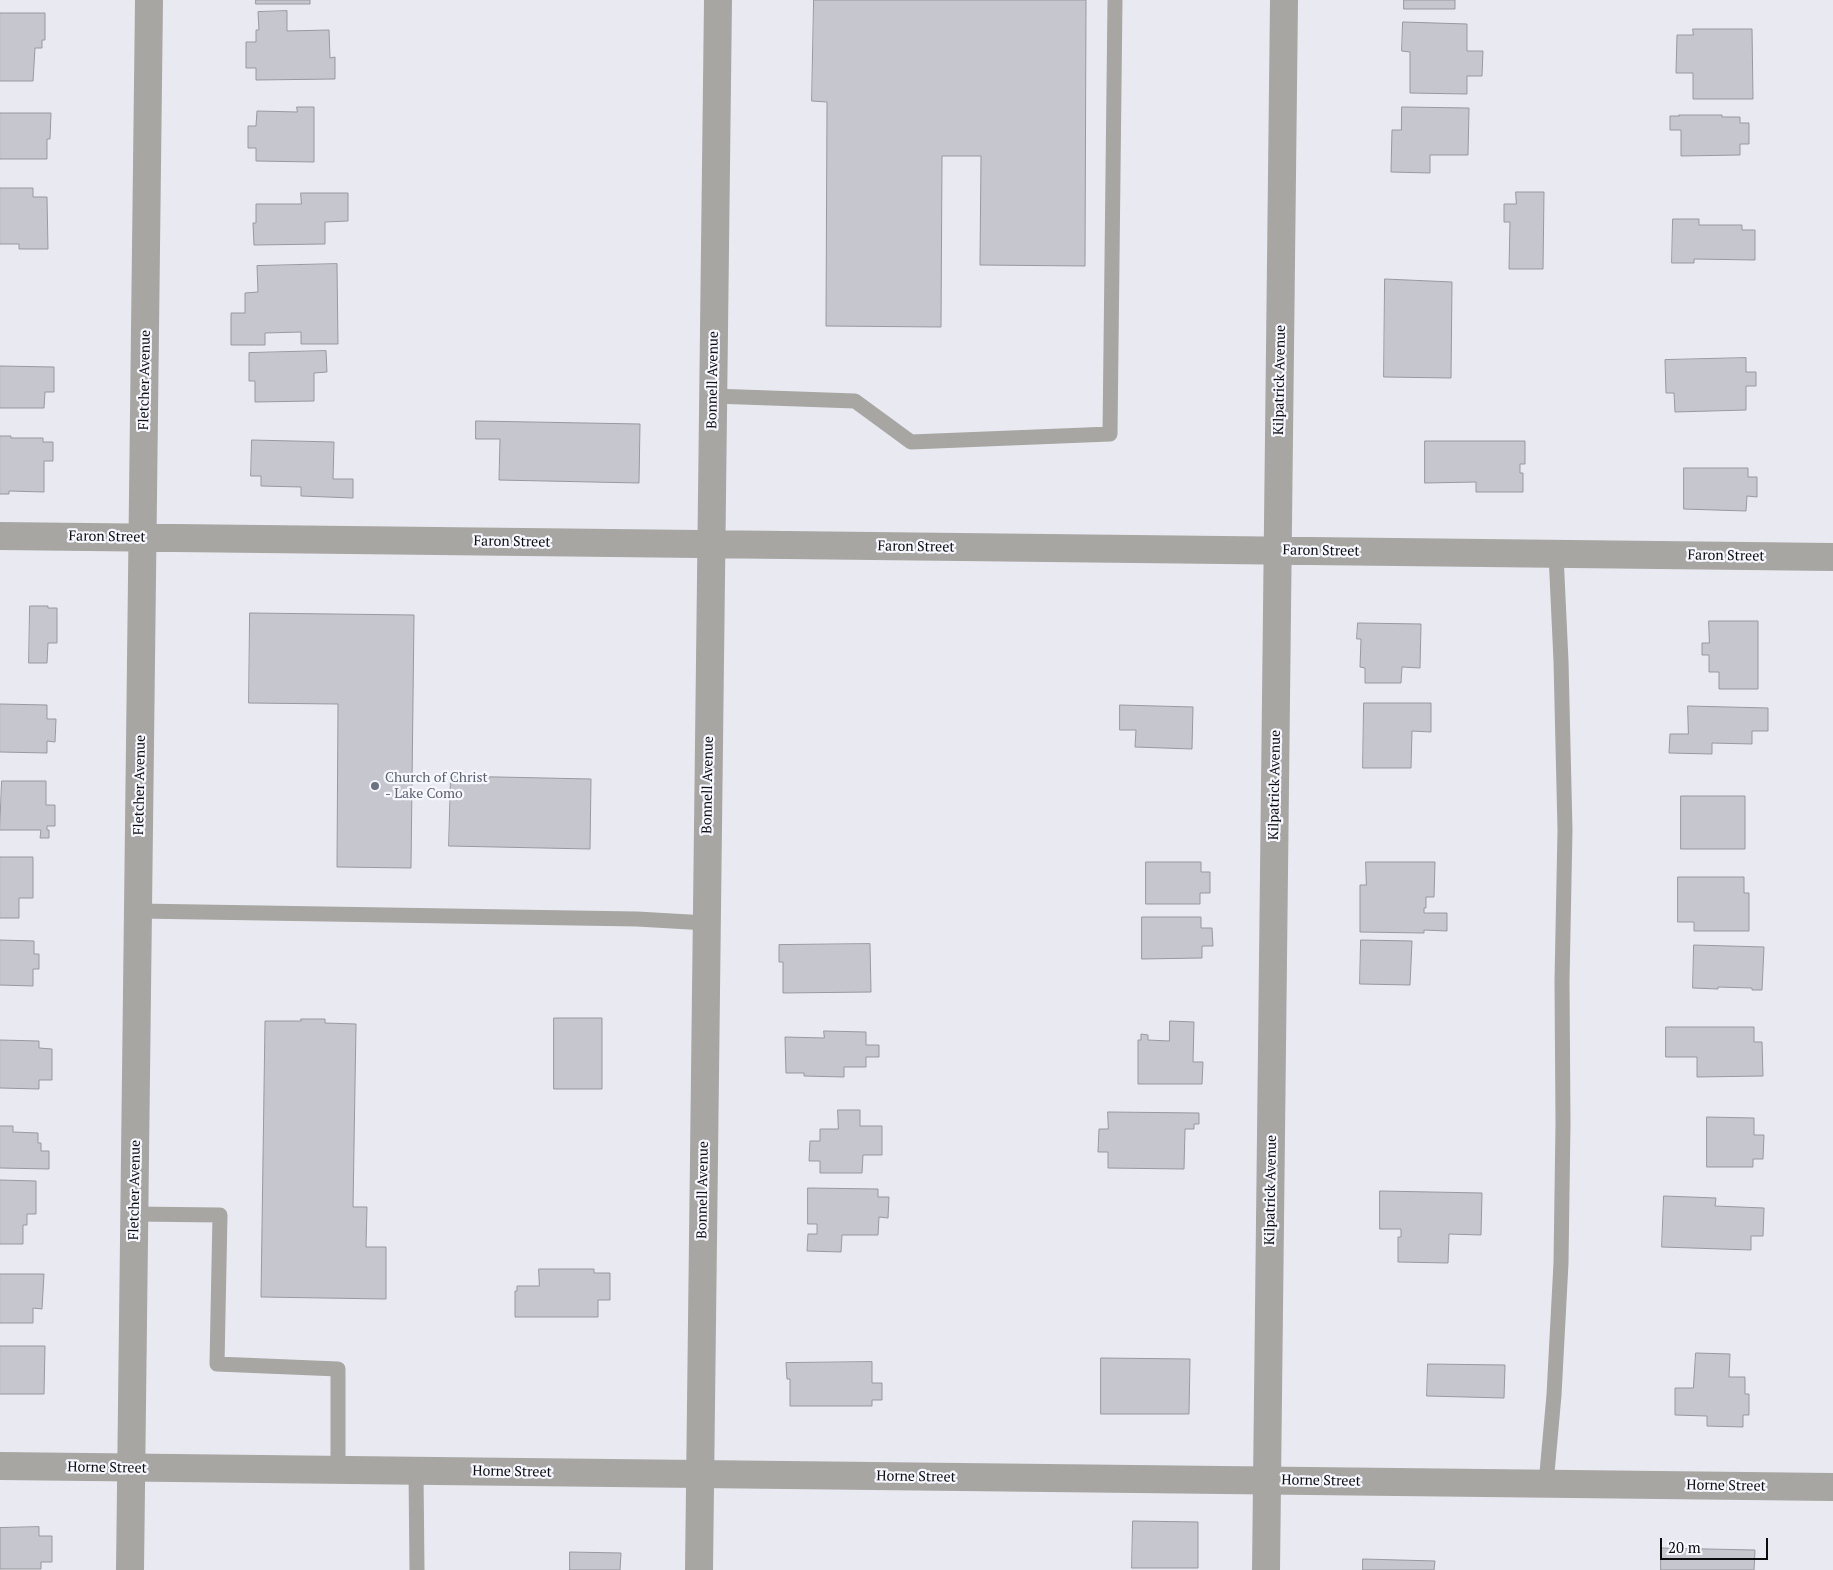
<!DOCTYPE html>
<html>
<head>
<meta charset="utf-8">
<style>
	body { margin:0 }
	#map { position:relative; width:1833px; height:1570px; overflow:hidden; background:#e9eaf1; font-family:"PT Serif",serif }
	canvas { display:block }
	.scale { position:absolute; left:1660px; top:1538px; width:108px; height:22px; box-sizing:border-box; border:2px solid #0c0c0f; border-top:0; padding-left:6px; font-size:15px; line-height:18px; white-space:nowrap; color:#0c0c0f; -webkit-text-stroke:4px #f6f7ff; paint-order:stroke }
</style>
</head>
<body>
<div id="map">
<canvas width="1833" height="1570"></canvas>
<div class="scale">20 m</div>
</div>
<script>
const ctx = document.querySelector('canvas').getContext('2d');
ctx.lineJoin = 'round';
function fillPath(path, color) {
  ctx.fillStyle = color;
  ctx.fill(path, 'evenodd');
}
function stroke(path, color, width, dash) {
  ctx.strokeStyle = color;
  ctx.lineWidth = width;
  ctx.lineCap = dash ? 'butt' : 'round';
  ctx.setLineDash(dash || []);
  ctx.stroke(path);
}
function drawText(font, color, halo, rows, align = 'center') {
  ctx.font = font + ' "PT Serif",serif';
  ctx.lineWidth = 4.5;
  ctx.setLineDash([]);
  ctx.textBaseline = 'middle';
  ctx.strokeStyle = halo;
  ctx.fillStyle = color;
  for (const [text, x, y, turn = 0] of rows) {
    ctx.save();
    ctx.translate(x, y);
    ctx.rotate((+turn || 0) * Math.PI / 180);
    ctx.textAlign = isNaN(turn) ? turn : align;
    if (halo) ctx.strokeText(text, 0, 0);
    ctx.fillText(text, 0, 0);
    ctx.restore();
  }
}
const building = new Path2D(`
	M 256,0 L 310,0 L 310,4 L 256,4 Z
	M 814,0 L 1086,0 L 1085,266 L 980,265 L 981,156 L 942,156 L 941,327 L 826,326 L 827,102 L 812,101 Z
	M 1404,0 L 1455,0 L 1455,9 L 1404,9 Z
	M 287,11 L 287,31 L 329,30 L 330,58 L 335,57 L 335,79 L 256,80 L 256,68 L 246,68 L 246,42 L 256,42 L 256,30 L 259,30 L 258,12 Z
	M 0,13 L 45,13 L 45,40 L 42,40 L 42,48 L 35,48 L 33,81 L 0,81 Z
	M 1403,22 L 1467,24 L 1467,51 L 1483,51 L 1482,76 L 1467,76 L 1467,94 L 1410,93 L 1410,52 L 1402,51 Z
	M 1693,29 L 1752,29 L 1753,99 L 1693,99 L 1693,73 L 1676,73 L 1677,35 L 1693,35 Z
	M 297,107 L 314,107 L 314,162 L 256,161 L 256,148 L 248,148 L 248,126 L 256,126 L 257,111 L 297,112 Z
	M 1402,107 L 1469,108 L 1468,155 L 1430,155 L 1430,173 L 1391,172 L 1392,130 L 1401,130 Z
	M 0,113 L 51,113 L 50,139 L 47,139 L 47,159 L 0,159 Z
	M 1679,115 L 1722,115 L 1722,117 L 1740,117 L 1740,123 L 1749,123 L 1749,144 L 1740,144 L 1740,155 L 1681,156 L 1681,130 L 1670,130 L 1670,116 L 1679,116 Z
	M 0,188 L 33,188 L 33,197 L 47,197 L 48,249 L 19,249 L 19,244 L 0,244 Z
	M 1516,192 L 1544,192 L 1543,269 L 1509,269 L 1510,222 L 1504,222 L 1504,204 L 1516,204 Z
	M 301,193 L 348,193 L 348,221 L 325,222 L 325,244 L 254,245 L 253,223 L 256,223 L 256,204 L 301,204 Z
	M 1673,219 L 1699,219 L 1699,225 L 1742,225 L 1742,230 L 1755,230 L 1755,260 L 1694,259 L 1694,263 L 1672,263 Z
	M 337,264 L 338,344 L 301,344 L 301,332 L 265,333 L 265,345 L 231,345 L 231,313 L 245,313 L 245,293 L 258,292 L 257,266 Z
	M 1385,279 L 1452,282 L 1451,378 L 1384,377 Z
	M 326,351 L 327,372 L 314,373 L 314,401 L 255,402 L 255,381 L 249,381 L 249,353 Z
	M 1746,358 L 1746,372 L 1756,372 L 1756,386 L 1746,386 L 1746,410 L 1675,412 L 1674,393 L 1666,393 L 1665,360 Z
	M 0,366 L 54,367 L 54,392 L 45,392 L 44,408 L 0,408 Z
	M 476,421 L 640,424 L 639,483 L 499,480 L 500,439 L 476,439 Z
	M 0,436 L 11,436 L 11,438 L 43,438 L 43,442 L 53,442 L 53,461 L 44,461 L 44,492 L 9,491 L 9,494 L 0,494 Z
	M 252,440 L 334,442 L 333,479 L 353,479 L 353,498 L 301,496 L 301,487 L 261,486 L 261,476 L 251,476 Z
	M 1425,441 L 1525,441 L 1525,464 L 1520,464 L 1520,473 L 1523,473 L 1523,492 L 1476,492 L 1476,482 L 1425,483 Z
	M 1684,468 L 1748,468 L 1748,477 L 1757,477 L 1757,497 L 1747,496 L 1746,511 L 1684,509 Z
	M 30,606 L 48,606 L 48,608 L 57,608 L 57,643 L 48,643 L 47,663 L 29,663 Z
	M 250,613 L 414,615 L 411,868 L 337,867 L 338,704 L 249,703 Z
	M 1709,621 L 1758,621 L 1758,689 L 1719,689 L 1719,672 L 1709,672 L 1709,655 L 1702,655 L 1702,643 L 1709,643 Z
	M 1358,623 L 1421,624 L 1420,668 L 1402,667 L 1401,683 L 1365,683 L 1365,668 L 1360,667 L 1361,639 L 1357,639 Z
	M 1364,703 L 1431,703 L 1431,732 L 1412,731 L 1411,768 L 1363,768 Z
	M 0,704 L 47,705 L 47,719 L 56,719 L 55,742 L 47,741 L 47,753 L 0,752 Z
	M 1120,705 L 1193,707 L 1192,749 L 1135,747 L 1136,730 L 1120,730 Z
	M 1688,706 L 1768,708 L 1768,731 L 1752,731 L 1752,744 L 1712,743 L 1712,754 L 1669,753 L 1670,734 L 1688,734 Z
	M 451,776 L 591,779 L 590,849 L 449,846 Z
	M 2,781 L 46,781 L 46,805 L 55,805 L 55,826 L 47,826 L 47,830 L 49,830 L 49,838 L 40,838 L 41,830 L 0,830 Z
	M 1681,796 L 1745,796 L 1745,849 L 1681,849 Z
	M 0,857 L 33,857 L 33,898 L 19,898 L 19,918 L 0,918 Z
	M 1146,862 L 1201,862 L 1201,872 L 1210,872 L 1210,893 L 1200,893 L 1200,904 L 1146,904 Z
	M 1366,862 L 1435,862 L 1434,897 L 1426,897 L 1426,908 L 1424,908 L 1424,913 L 1447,913 L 1447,931 L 1424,930 L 1424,933 L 1360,932 L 1360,885 L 1366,885 Z
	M 1678,877 L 1744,877 L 1744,893 L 1749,893 L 1749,931 L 1694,931 L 1694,922 L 1678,922 Z
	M 1142,917 L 1201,917 L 1201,928 L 1212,928 L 1213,946 L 1202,946 L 1202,958 L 1142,959 Z
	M 0,940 L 34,941 L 34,954 L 39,954 L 39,969 L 33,969 L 33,986 L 0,985 Z
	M 1361,940 L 1412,941 L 1410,985 L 1360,984 Z
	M 870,944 L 871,992 L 783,993 L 783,962 L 779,962 L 779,945 Z
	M 1694,945 L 1764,947 L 1762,990 L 1752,990 L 1752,988 L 1718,987 L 1718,989 L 1693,988 Z
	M 554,1018 L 602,1018 L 602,1089 L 554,1089 Z
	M 301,1019 L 325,1019 L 325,1023 L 356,1024 L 353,1207 L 367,1207 L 366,1247 L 386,1247 L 386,1299 L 261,1297 L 265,1021 L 301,1021 Z
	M 1170,1021 L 1194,1022 L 1193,1062 L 1203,1062 L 1202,1084 L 1138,1084 L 1138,1040 L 1141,1040 L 1141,1034 L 1148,1035 L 1148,1040 L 1169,1041 Z
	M 1666,1027 L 1754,1027 L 1754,1042 L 1762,1042 L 1763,1076 L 1697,1077 L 1697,1057 L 1666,1057 Z
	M 824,1031 L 866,1032 L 866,1045 L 879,1045 L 879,1057 L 866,1057 L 866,1067 L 844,1067 L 844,1077 L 804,1076 L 804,1073 L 786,1073 L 785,1037 L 824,1038 Z
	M 0,1040 L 39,1041 L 39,1048 L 52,1049 L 52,1080 L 39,1080 L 39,1089 L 0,1088 Z
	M 838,1110 L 860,1110 L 860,1126 L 882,1126 L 882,1155 L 863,1155 L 862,1173 L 820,1173 L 820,1161 L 809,1161 L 810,1141 L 820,1141 L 820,1129 L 838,1129 Z
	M 1108,1112 L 1199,1113 L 1199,1124 L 1194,1124 L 1194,1129 L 1185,1129 L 1184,1169 L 1108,1168 L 1108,1152 L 1098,1152 L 1099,1129 L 1108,1129 Z
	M 1707,1117 L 1754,1118 L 1754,1135 L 1764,1135 L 1763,1159 L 1753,1159 L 1753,1167 L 1707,1167 Z
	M 0,1126 L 13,1126 L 13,1132 L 38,1133 L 38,1143 L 41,1143 L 41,1151 L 49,1151 L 49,1169 L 0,1168 Z
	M 0,1180 L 36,1181 L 36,1214 L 27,1214 L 27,1225 L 23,1225 L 23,1244 L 0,1244 Z
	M 808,1188 L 878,1189 L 878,1197 L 889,1197 L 888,1218 L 879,1217 L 878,1235 L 842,1235 L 841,1252 L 807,1251 L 808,1234 L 817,1234 L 817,1224 L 808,1224 Z
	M 1380,1191 L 1482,1193 L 1481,1235 L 1449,1234 L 1448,1263 L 1398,1262 L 1398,1237 L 1401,1237 L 1401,1229 L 1380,1229 Z
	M 1664,1196 L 1716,1198 L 1715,1206 L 1764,1208 L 1763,1236 L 1751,1236 L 1751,1250 L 1662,1247 Z
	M 539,1269 L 594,1269 L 594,1273 L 610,1273 L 610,1300 L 598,1300 L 598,1317 L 515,1317 L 515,1291 L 517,1291 L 517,1286 L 539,1286 Z
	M 0,1274 L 44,1274 L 42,1309 L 33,1308 L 33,1323 L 0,1323 Z
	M 0,1346 L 45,1346 L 44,1394 L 0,1394 Z
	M 1696,1353 L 1730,1354 L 1729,1377 L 1745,1377 L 1745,1394 L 1749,1394 L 1749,1415 L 1743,1415 L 1743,1427 L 1707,1426 L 1707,1416 L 1675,1415 L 1675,1388 L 1693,1388 Z
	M 1101,1358 L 1190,1359 L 1189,1414 L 1101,1414 Z
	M 872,1362 L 872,1383 L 882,1383 L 882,1400 L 872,1400 L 872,1406 L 790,1406 L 790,1379 L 787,1379 L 786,1363 Z
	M 1428,1364 L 1505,1365 L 1504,1398 L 1427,1396 Z
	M 1133,1521 L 1198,1522 L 1198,1568 L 1132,1568 Z
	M 39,1527 L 39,1536 L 52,1536 L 52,1562 L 41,1562 L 41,1569 L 0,1569 L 0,1528 Z
	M 1661,1548 L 1755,1550 L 1754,1570 L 1661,1570 Z
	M 570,1552 L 621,1553 L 620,1570 L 570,1570 Z
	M 1363,1559 L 1435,1561 L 1434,1570 L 1363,1570 Z`);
fillPath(building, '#c5c6ce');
stroke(building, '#9899a0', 1);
stroke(new Path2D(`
	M 713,396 L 855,401 L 911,442 L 1110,434 L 1115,0
	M 138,911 L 637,919 L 707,923
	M 134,1214 L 220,1215 L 217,1364 L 338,1369 L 338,1470
	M 416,1471 L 417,1570
	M 1546,1484 L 1554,1395 L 1561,1263 L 1563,1123 L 1562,981 L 1565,830 L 1561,661 L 1556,554`), '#a7a6a3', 15);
stroke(new Path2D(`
	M 0,536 L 1833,557
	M 130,1570 L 149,0
	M 699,1570 L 718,0
	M 1266,1570 L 1284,0`), '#a7a6a3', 28);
stroke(new Path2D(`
	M 0,1466 L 1833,1487`), '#a7a6a3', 28);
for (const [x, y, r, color] of [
	[375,786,5,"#6b7280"]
]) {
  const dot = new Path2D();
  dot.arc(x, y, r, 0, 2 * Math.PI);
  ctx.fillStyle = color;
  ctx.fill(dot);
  stroke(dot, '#f6f7ff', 2);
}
drawText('14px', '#0c0c0f', '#f6f7ff', [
	["Fletcher Avenue",145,380,-89],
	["Bonnell Avenue",713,380,-89],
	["Kilpatrick Avenue",1280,380,-89],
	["Faron Street",107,537,1],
	["Faron Street",512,542,1],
	["Faron Street",916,547,1],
	["Faron Street",1321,551,1],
	["Faron Street",1726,556,1],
	["Fletcher Avenue",140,785,-89],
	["Bonnell Avenue",708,785,-89],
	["Kilpatrick Avenue",1275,785,-89],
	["Fletcher Avenue",135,1190,-89],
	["Bonnell Avenue",703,1190,-89],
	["Kilpatrick Avenue",1271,1190,-89],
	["Horne Street",107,1468,1],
	["Horne Street",512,1472,1],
	["Horne Street",916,1477,1],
	["Horne Street",1321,1481,1],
	["Horne Street",1726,1486,1]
]);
drawText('14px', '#5b616d', '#f6f7ff', [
	["Church of Christ",385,778],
	["- Lake Como",385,794]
], 'left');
</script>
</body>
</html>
